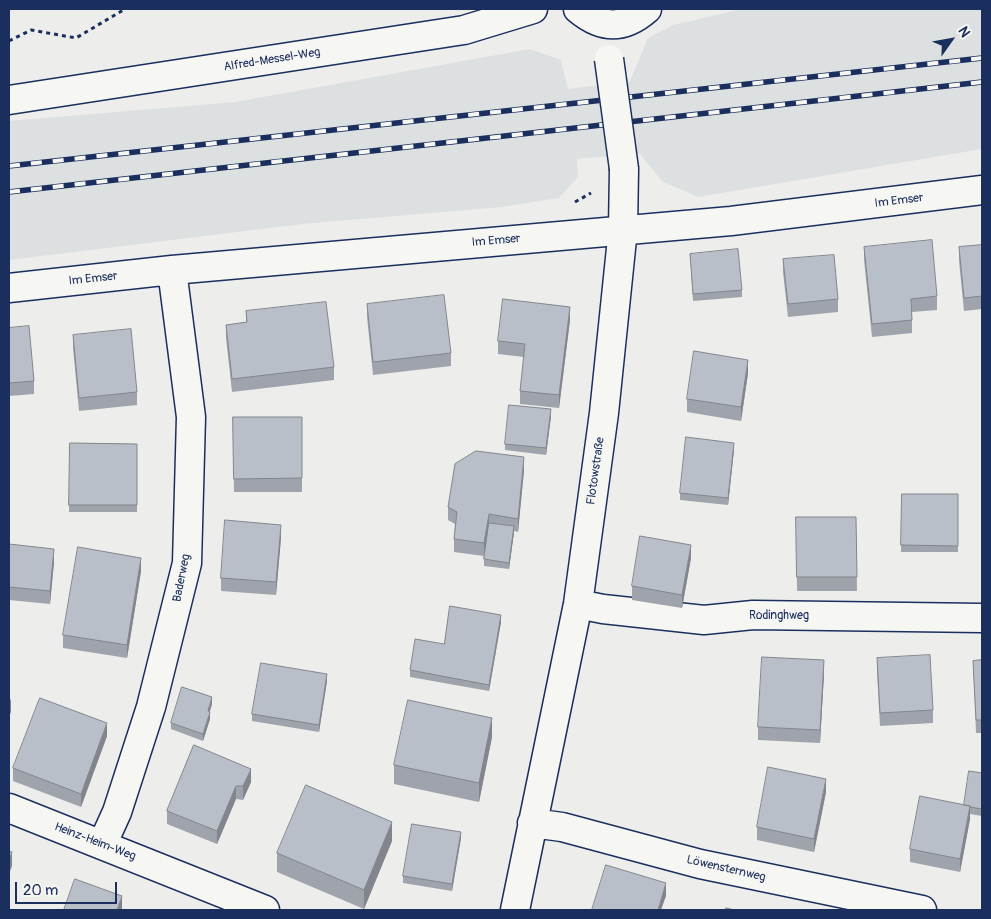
<!DOCTYPE html>
<html>
<head>
<meta charset="utf-8">
<style>
	body { margin:0 }
	#map { position:relative; width:991px; height:919px; overflow:hidden; background:#edeeec; font-family:Pangolin,sans-serif }
	canvas { display:block }
	.frame { position:absolute; inset:0; border:10px solid #1b2f5e; pointer-events:none }
	.north { position:absolute; left:926px; top:15px; width:50px; height:50px; -webkit-text-stroke:4px #f6f6f2; paint-order:stroke; rotate:58deg; font-size:14px; font-weight:700; line-height:20px; text-align:center; color:#1b2f5e }
	.north::after { content:''; display:block; margin:auto; width:18px; height:22px; background:#1b2f5e; clip-path:polygon(50% 0,100% 100%,50% 72%,0 100%) }
	.scale { position:absolute; left:15px; top:882px; width:102px; height:22px; box-sizing:border-box; border:2px solid #1b2f5e; border-top:0; padding-left:6px; font-size:15px; line-height:18px; white-space:nowrap; color:#1b2f5e; -webkit-text-stroke:4px #f6f6f2; paint-order:stroke }
</style>
</head>
<body>
<div id="map">
<canvas width="991" height="919"></canvas>
<div class="frame"></div>
<div class="north">N</div>
<div class="scale">20 m</div>
</div>
<script>
const ctx = document.querySelector('canvas').getContext('2d');
ctx.lineJoin = 'round';
function fillPath(path, color) {
  ctx.fillStyle = color;
  ctx.fill(path, 'evenodd');
}
function stroke(path, color, width, dash) {
  ctx.strokeStyle = color;
  ctx.lineWidth = width;
  ctx.lineCap = dash ? 'butt' : 'round';
  ctx.setLineDash(dash || []);
  ctx.stroke(path);
}
function drawText(font, color, halo, rows, align = 'center') {
  ctx.font = font + ' Pangolin,sans-serif';
  ctx.lineWidth = 4;
  ctx.setLineDash([]);
  ctx.textBaseline = 'middle';
  ctx.strokeStyle = halo;
  ctx.fillStyle = color;
  for (const [text, x, y, turn = 0] of rows) {
    ctx.save();
    ctx.translate(x, y);
    ctx.rotate((+turn || 0) * Math.PI / 180);
    ctx.textAlign = isNaN(turn) ? turn : align;
    if (halo) ctx.strokeText(text, 0, 0);
    ctx.fillText(text, 0, 0);
    ctx.restore();
  }
}
fillPath(new Path2D(`
	M 742,9 L 982,9 L 982,149 L 698,197 L 663,182 L 640,154 L 577,159 L 578,177 L 559,198 L 502,207 L 303,224 L 9,260 L 9,121 L 235,102 L 530,49 L 561,60 L 568,89 L 630,81 L 648,38 L 673,25 Z`), '#dde0e1');
const minor = new Path2D(`
	M 578,9 C 602,29 623,30 647,9
	M 9,100 L 464,30 L 533,9
	M 9,288 L 172,270 L 731,221 L 982,190
	M 578,604 L 603,609 L 704,620 L 753,615 L 982,618
	M 9,808 L 265,910
	M 532,823 L 562,827 L 700,864 L 922,910
	M 102,845 L 117,812 L 151,707 L 187,563 L 191,417 L 172,270
	M 515,910 L 578,604 L 604,413 L 623,229 L 624,169`);
stroke(minor, '#1b2f5e', 31);
stroke(new Path2D(`
	M 9,41 L 31,30 L 76,38 L 125,9
	M 575,202 L 591,193`), '#1b2f5e', 3, [4, 4]);
stroke(minor, '#f6f6f2', 28);
const rail = new Path2D(`
	M 9,166 L 982,58
	M 9,192 L 982,82`);
stroke(rail, '#1b2f5e', 5.5);
stroke(rail, '#f6f6f2', 4, [11]);
const minorBridge = new Path2D(`
	M 609,59 L 624,169`);
stroke(minorBridge, '#1b2f5e', 31, []);
stroke(minorBridge, '#f6f6f2', 28);
fillPath(new Path2D(`
	M 982,245 L 982,309 L 964,311 L 959,261 L 959,247 Z
	M 864,247 L 937,296 L 937,310 L 912,312 L 912,333 L 872,337 L 864,260 Z
	M 690,254 L 742,290 L 742,297 L 693,301 Z
	M 783,259 L 838,299 L 838,312 L 788,317 L 783,272 Z
	M 367,304 L 451,353 L 451,366 L 373,375 L 367,317 Z
	M 246,311 L 334,367 L 334,380 L 232,392 L 226,338 L 226,325 L 246,322 Z
	M 570,320 L 559,408 L 520,404 L 520,391 L 524,357 L 498,354 L 498,341 Z
	M 9,328 L 34,381 L 34,394 L 9,396 Z
	M 73,335 L 137,392 L 137,405 L 79,411 L 73,348 Z
	M 748,373 L 741,421 L 687,412 L 687,399 Z
	M 551,416 L 546,455 L 505,450 L 505,444 Z
	M 233,417 L 302,417 L 302,492 L 234,492 Z
	M 70,443 L 137,444 L 137,512 L 69,512 Z
	M 734,450 L 728,505 L 680,500 L 680,493 Z
	M 524,470 L 518,532 L 514,531 L 509,569 L 484,566 L 484,559 L 486,540 L 484,556 L 454,552 L 454,539 L 455,524 L 448,520 L 448,507 Z
	M 902,494 L 958,494 L 958,552 L 901,552 Z
	M 796,517 L 856,517 L 857,591 L 797,591 Z
	M 281,538 L 276,595 L 221,591 L 221,578 Z
	M 9,544 L 54,562 L 50,604 L 9,600 Z
	M 691,558 L 682,608 L 632,600 L 632,586 Z
	M 141,571 L 127,658 L 63,648 L 63,635 Z
	M 501,622 L 489,691 L 410,677 L 410,670 L 444,644 Z
	M 877,658 L 933,710 L 933,723 L 880,726 L 877,672 Z
	M 982,660 L 982,733 L 976,733 L 973,661 Z
	M 824,674 L 820,743 L 758,740 L 758,727 Z
	M 327,681 L 319,732 L 252,721 L 252,714 Z
	M 212,704 L 209,712 L 210,719 L 203,741 L 171,729 L 171,723 Z
	M 107,736 L 81,807 L 13,781 L 13,768 Z
	M 492,737 L 479,802 L 394,784 L 394,765 Z
	M 194,745 L 251,782 L 243,800 L 236,799 L 217,844 L 167,824 L 167,811 Z
	M 982,773 L 982,816 L 970,814 L 970,819 L 960,872 L 910,862 L 910,849 L 964,805 Z
	M 826,792 L 814,852 L 757,840 L 757,827 Z
	M 461,838 L 452,891 L 403,883 L 403,876 Z
	M 392,841 L 364,909 L 277,872 L 277,853 Z`), '#9fa4ac');
fillPath(new Path2D(`
	M 570,307 L 570,320 L 559,408 L 559,395 Z
	M 748,360 L 748,373 L 741,421 L 741,407 Z
	M 551,409 L 551,416 L 546,455 L 546,448 Z
	M 734,443 L 734,450 L 728,505 L 728,498 Z
	M 524,457 L 524,470 L 518,532 L 518,519 Z
	M 489,514 L 489,527 L 484,556 L 484,543 Z
	M 281,525 L 281,538 L 276,595 L 276,582 Z
	M 514,526 L 514,533 L 509,569 L 509,563 Z
	M 691,545 L 691,558 L 682,608 L 682,595 Z
	M 54,549 L 54,562 L 50,604 L 50,591 Z
	M 141,558 L 141,571 L 127,658 L 127,645 Z
	M 501,615 L 501,622 L 489,691 L 489,685 Z
	M 824,660 L 824,674 L 820,743 L 820,730 Z
	M 327,674 L 327,681 L 319,732 L 319,725 Z
	M 212,697 L 212,704 L 208,718 L 208,711 Z
	M 11,698 L 11,712 L 9,717 L 9,704 Z
	M 210,712 L 210,719 L 203,741 L 203,734 Z
	M 492,718 L 492,737 L 479,802 L 479,783 Z
	M 107,723 L 107,736 L 81,807 L 81,794 Z
	M 251,769 L 251,782 L 243,800 L 243,786 Z
	M 826,779 L 826,792 L 814,852 L 814,839 Z
	M 236,786 L 236,799 L 217,844 L 217,831 Z
	M 970,806 L 970,819 L 960,872 L 960,859 Z
	M 392,822 L 392,841 L 364,909 L 364,890 Z
	M 461,832 L 461,838 L 452,891 L 452,884 Z
	M 12,852 L 12,866 L 9,874 L 9,861 Z
	M 666,883 L 666,896 L 661,910 L 658,910 Z
	M 122,896 L 122,910 L 117,910 Z`), '#82868c');
const building = new Path2D(`
	M 932,240 L 937,296 L 911,299 L 912,320 L 872,324 L 864,247 Z
	M 982,245 L 982,296 L 964,298 L 959,247 Z
	M 738,249 L 742,290 L 693,294 L 690,254 Z
	M 834,255 L 838,299 L 788,304 L 783,259 Z
	M 444,295 L 451,353 L 373,362 L 367,304 Z
	M 503,299 L 570,307 L 559,395 L 520,391 L 525,344 L 498,341 Z
	M 326,302 L 334,367 L 232,379 L 226,325 L 247,322 L 246,311 Z
	M 29,326 L 34,381 L 9,383 L 9,328 Z
	M 131,329 L 137,392 L 79,398 L 73,335 Z
	M 694,351 L 748,360 L 741,407 L 687,399 Z
	M 509,405 L 551,409 L 546,448 L 505,444 Z
	M 233,417 L 302,417 L 302,478 L 234,479 Z
	M 686,437 L 734,443 L 728,498 L 680,493 Z
	M 70,443 L 137,444 L 137,505 L 69,505 Z
	M 476,451 L 524,457 L 518,519 L 489,514 L 484,543 L 454,539 L 457,512 L 448,507 L 455,464 Z
	M 902,494 L 958,494 L 958,546 L 901,545 Z
	M 796,517 L 856,517 L 857,577 L 797,577 Z
	M 225,520 L 281,525 L 276,582 L 221,578 Z
	M 489,523 L 514,526 L 509,563 L 484,559 Z
	M 640,536 L 691,545 L 682,595 L 632,586 Z
	M 9,544 L 54,549 L 50,591 L 9,587 Z
	M 78,547 L 141,558 L 127,645 L 63,635 Z
	M 450,606 L 501,615 L 489,685 L 410,670 L 415,639 L 444,644 Z
	M 930,655 L 933,710 L 880,713 L 877,658 Z
	M 762,657 L 824,660 L 820,730 L 758,727 Z
	M 982,660 L 982,720 L 976,720 L 973,661 Z
	M 261,663 L 327,674 L 319,725 L 252,714 Z
	M 182,687 L 212,697 L 208,711 L 210,712 L 203,734 L 171,723 Z
	M 40,698 L 107,723 L 81,794 L 13,768 Z
	M 408,700 L 492,718 L 479,783 L 394,765 Z
	M 194,745 L 251,769 L 243,786 L 236,786 L 217,831 L 167,811 Z
	M 768,767 L 826,779 L 814,839 L 757,827 Z
	M 969,771 L 982,773 L 982,809 L 970,807 L 970,806 L 964,805 Z
	M 306,785 L 392,822 L 364,890 L 277,853 Z
	M 920,796 L 970,806 L 960,859 L 910,849 Z
	M 412,824 L 461,832 L 452,884 L 403,876 Z
	M 9,851 L 12,852 L 9,861 Z
	M 606,865 L 666,883 L 658,910 L 592,910 Z
	M 75,879 L 122,896 L 117,910 L 64,910 Z
	M 726,908 L 735,910 L 726,910 Z`);
fillPath(building, '#b9bfc8');
stroke(building, '#82868c', 1);
drawText('12px', '#1b2f5e', '#f6f6f2', [
	["Alfred-Messel-Weg",272,60,-9],
	["Im Emser",899,201,-7],
	["Im Emser",496,241,-5],
	["Im Emser",93,279,-6],
	["Flotowstraße",596,471,-82],
	["Baderweg",182,578,-79],
	["Rodinghweg",779,616],
	["Heinz-Heim-Weg",95,842,21],
	["Löwensternweg",726,869,13]
]);
</script>
</body>
</html>
